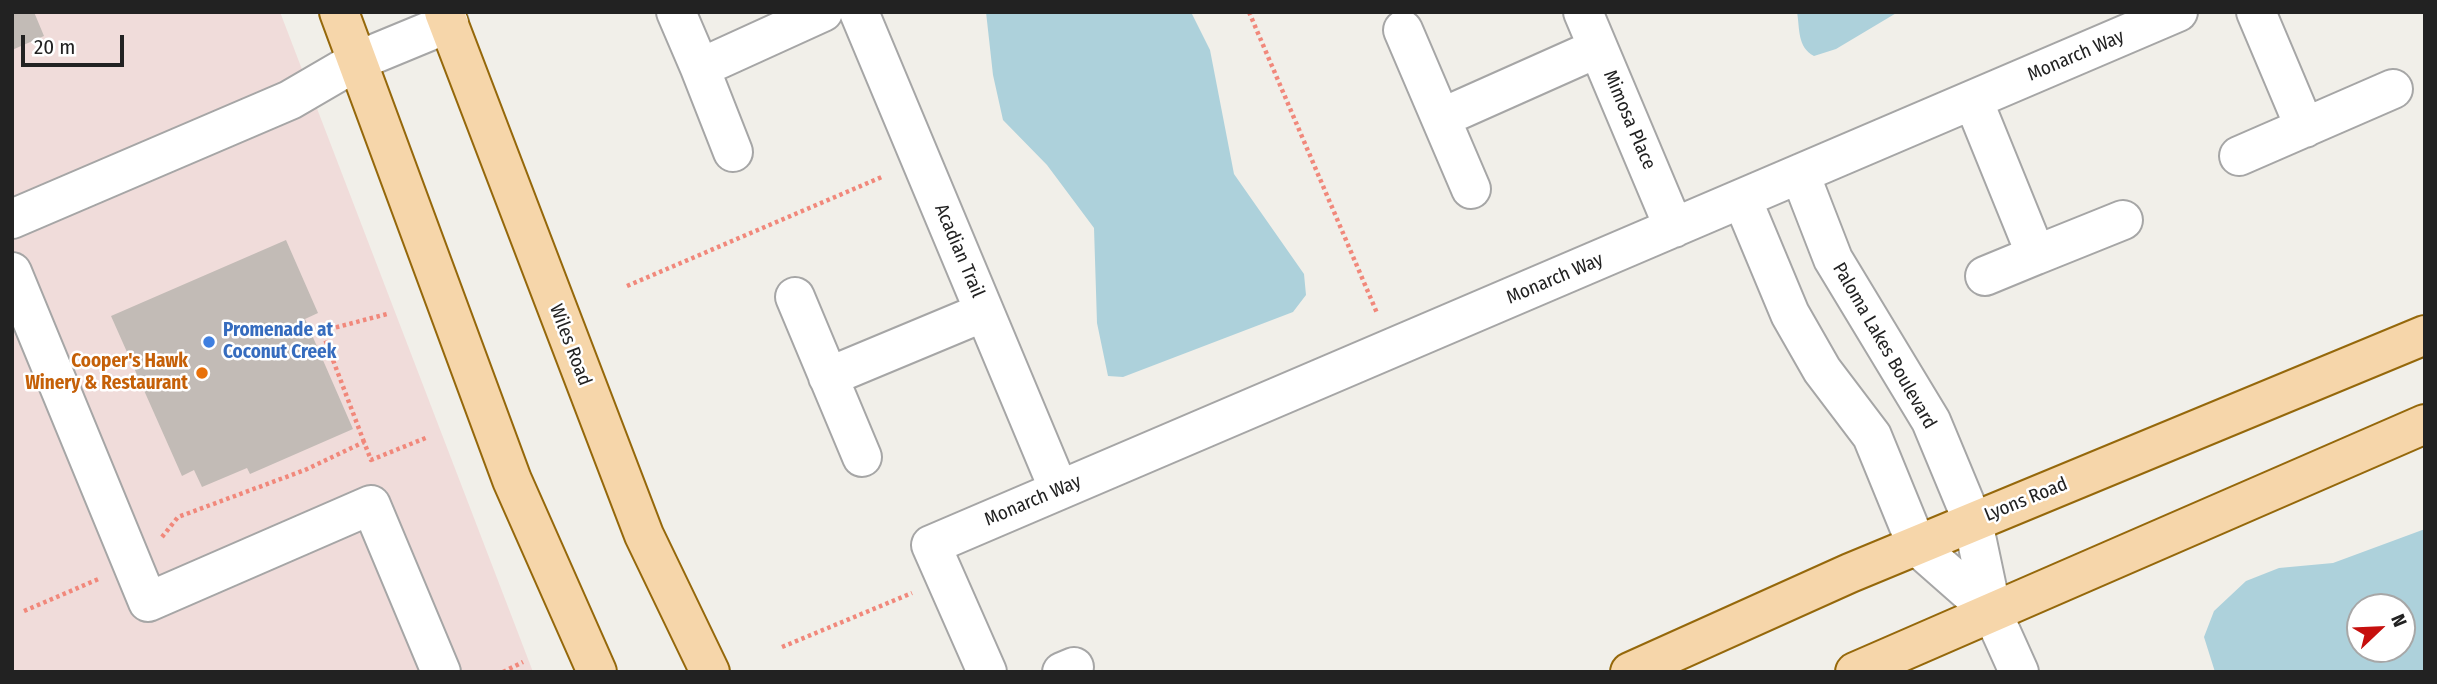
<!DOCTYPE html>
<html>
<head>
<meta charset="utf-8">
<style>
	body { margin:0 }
	#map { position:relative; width:2437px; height:684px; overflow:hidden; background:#f1efe9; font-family:"Fira Sans Condensed",sans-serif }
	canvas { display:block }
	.frame { position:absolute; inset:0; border:14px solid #222; pointer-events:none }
	.north { position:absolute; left:2346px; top:593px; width:70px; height:70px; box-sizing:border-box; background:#fff; border:2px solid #a7a7a7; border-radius:50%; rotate:67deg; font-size:19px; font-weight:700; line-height:28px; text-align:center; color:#222 }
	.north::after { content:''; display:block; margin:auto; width:24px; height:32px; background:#c6100e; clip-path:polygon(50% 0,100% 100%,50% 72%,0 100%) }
	.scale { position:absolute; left:21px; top:35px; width:103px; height:32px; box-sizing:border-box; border:4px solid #222; border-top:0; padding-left:9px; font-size:21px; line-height:24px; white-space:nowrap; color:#222; -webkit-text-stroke:5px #fff; paint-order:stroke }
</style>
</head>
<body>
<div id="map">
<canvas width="2437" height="684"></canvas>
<div class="frame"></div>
<div class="north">N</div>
<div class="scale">20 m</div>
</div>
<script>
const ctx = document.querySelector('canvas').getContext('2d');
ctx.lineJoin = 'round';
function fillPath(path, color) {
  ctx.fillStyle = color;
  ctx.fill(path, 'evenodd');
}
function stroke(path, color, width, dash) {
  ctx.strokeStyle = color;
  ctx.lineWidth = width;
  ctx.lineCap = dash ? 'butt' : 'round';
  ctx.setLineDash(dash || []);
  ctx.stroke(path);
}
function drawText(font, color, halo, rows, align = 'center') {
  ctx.font = font + ' "Fira Sans Condensed",sans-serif';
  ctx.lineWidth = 5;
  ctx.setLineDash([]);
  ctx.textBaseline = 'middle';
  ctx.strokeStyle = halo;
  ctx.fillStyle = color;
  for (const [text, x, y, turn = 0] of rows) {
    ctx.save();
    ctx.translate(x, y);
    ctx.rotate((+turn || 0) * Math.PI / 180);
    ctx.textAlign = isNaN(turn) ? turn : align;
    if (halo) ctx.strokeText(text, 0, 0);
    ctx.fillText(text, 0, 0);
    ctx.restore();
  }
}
fillPath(new Path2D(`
	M 12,12 L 280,12 L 533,672 L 12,672 Z`), '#f0dcda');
fillPath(new Path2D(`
	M 986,12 L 1191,12 L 1210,50 L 1234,174 L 1304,274 L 1306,295 L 1293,312 L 1123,377 L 1108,376 L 1097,323 L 1094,228 L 1047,165 L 1003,120 L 993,75 Z
	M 1797,12 L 1898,12 L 1836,49 L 1814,56 C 1797,47 1800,29 1797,12 Z
	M 2425,529 L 2425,672 L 2215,672 L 2204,637 L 2214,611 L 2246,581 L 2279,568 L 2333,563 ZM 2360,607 L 2402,607 L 2402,649 L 2360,649 Z`), '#add1db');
fillPath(new Path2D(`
	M 12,12 L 34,12 L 44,36 L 12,50 Z
	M 286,240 L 318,313 L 305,319 L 353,429 L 250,474 L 247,468 L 202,487 L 194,470 L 182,476 L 111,316 Z`), '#c2bbb6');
const minor = new Path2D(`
	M 676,12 L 700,68
	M 859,12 L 1059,490
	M 1583,12 L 1674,228
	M 2256,12 L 2305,128
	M 1403,30 L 1471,189
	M 1973,100 L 2036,255 L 2123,220
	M 1441,118 L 1598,48
	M 733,152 L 700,68 L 823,12
	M 2239,156 L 2393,89
	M 1800,174 L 1833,259 L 1931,421 L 1973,522 L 1992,612 L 2019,672
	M 1742,199 L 1790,314 L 1822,370 L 1872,436 L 1917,546 L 1992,612
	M 12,219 L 290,100 L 357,61 L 449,23
	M 12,272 L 148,602 L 371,505 L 441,672
	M 1985,276 L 2036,255
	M 795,297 L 862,457
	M 828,377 L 984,312
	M 987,672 L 931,545 L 2178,12
	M 1062,672 L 1074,667`);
const major = new Path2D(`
	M 339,12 L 512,480 L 597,672
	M 444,12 L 644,535 L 710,672
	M 1630,672 L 1850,573 L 2425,335
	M 1855,672 L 2425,424`);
stroke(minor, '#a6a6a6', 42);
stroke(major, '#95680b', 42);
stroke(new Path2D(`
	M 1249,12 L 1377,313
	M 627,286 L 884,176
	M 364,442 L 322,331 L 387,314
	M 162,537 L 178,517 L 305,470 L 364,442 L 371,460 L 428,437
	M 24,611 L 101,578
	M 782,647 L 912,593
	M 503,672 L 523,662`), '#f1887b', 4.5, [3.5, 3.5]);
stroke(minor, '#fff', 38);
stroke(major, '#f6d6aa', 38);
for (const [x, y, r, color] of [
	[209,342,7,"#3f7fe0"],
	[202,373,7,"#e8710a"]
]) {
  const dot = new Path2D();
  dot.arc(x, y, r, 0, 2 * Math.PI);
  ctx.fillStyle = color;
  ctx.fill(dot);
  stroke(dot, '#fff', 2.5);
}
drawText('19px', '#222', '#fff', [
	["Monarch Way",2076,56,-23],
	["Mimosa Place",1629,120,67],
	["Acadian Trail",959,251,67],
	["Monarch Way",1555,279,-23],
	["Wiles Road",570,345,69],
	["Paloma Lakes Boulevard",1884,346,60],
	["Lyons Road",2026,500,-22],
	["Monarch Way",1033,501,-23]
]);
drawText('bold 19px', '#366cbe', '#fff', [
	["Promenade at",223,331],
	["Coconut Creek",223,353]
], 'left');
drawText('bold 19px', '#c56008', '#fff', [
	["Cooper's Hawk",188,362],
	["Winery & Restaurant",188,384]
], 'right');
</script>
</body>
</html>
